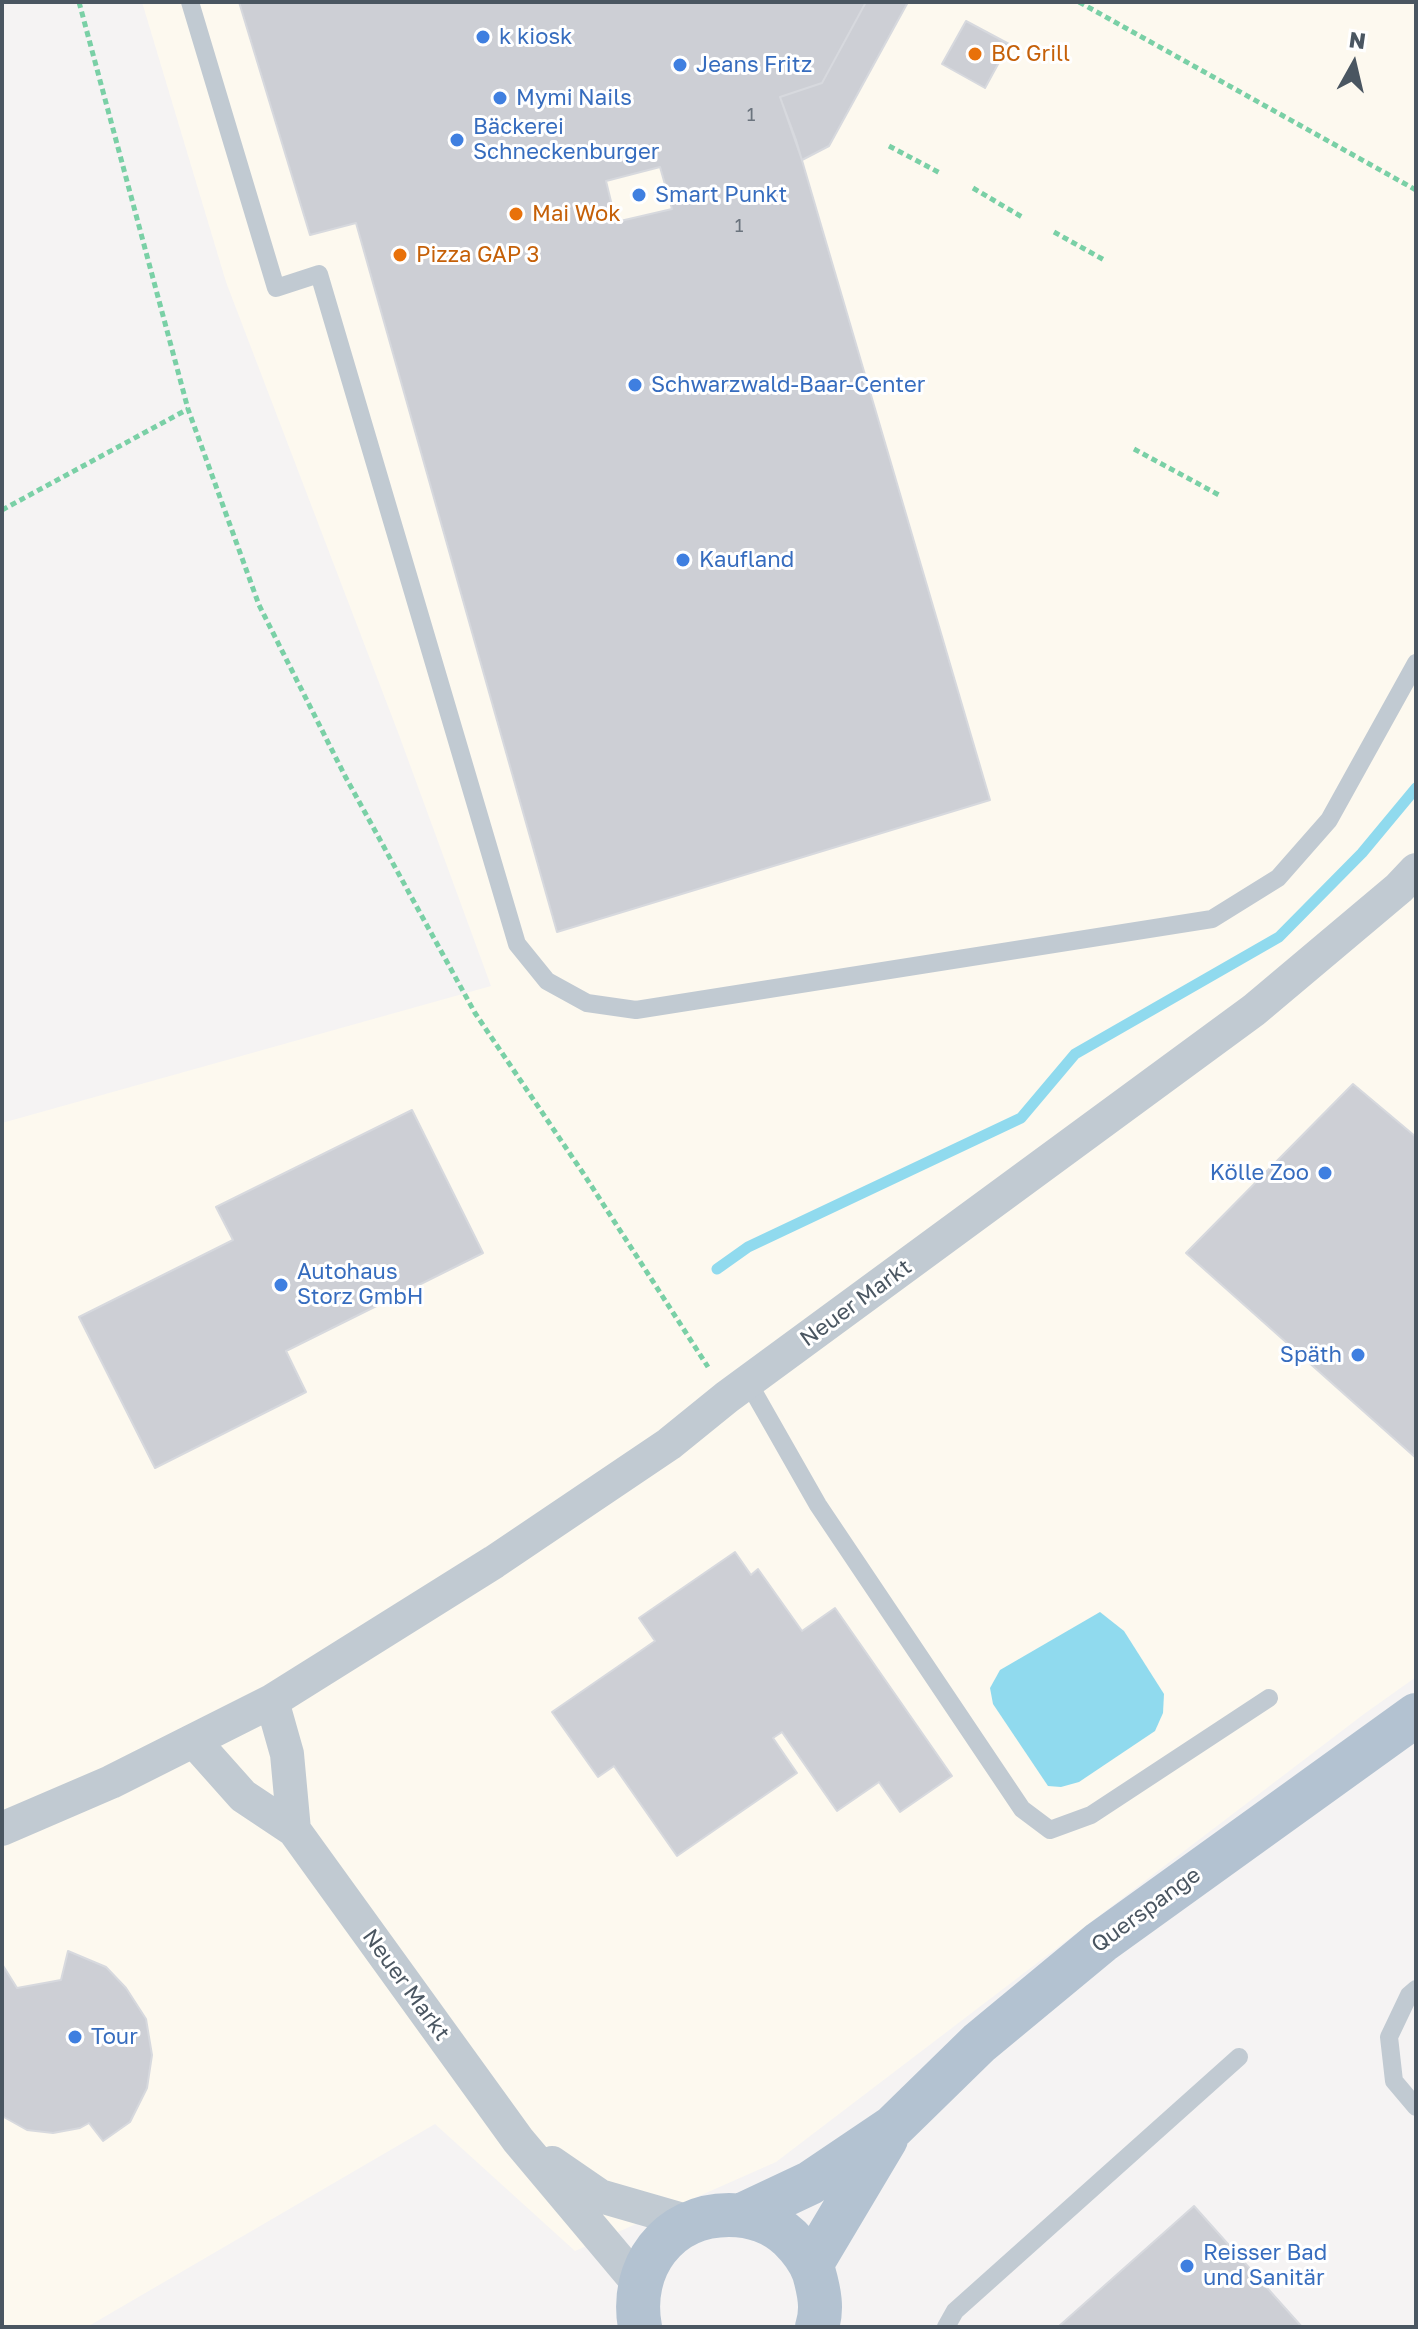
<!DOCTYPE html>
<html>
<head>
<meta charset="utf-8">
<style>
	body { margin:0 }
	#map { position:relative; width:1418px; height:2329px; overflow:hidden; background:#f5f3f3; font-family:"Golos Text",sans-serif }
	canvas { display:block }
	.frame { position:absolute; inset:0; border:4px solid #4a5661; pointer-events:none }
	.north { position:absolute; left:1314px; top:24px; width:80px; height:80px; -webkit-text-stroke:6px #fff; paint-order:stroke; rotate:8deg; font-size:22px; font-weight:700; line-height:32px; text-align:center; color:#4a5661 }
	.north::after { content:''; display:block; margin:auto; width:28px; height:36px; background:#4a5661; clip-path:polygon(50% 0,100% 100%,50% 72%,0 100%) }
</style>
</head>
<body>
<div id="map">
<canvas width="1418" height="2329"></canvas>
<div class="frame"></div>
<div class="north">N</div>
</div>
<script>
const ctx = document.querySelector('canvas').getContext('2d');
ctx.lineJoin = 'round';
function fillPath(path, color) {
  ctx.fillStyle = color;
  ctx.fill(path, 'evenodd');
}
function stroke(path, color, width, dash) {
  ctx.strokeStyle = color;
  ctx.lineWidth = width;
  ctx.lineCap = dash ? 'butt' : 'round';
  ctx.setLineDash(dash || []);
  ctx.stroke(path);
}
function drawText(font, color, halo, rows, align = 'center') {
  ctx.font = font + ' "Golos Text",sans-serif';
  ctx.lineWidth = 6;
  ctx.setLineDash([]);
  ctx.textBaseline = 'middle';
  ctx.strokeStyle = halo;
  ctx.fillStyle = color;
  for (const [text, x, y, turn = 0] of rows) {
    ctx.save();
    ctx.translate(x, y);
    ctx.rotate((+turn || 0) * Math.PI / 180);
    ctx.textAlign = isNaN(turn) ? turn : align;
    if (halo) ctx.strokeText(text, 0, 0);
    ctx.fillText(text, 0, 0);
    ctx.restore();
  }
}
fillPath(new Path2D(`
	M 142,2 L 1416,2 L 1416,1677 L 1364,1714 L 776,2162 L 575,2251 L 435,2124 L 87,2327 L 2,2327 L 2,1123 L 491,986 L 399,735 L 226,282 Z`), '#fdf9ef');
fillPath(new Path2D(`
	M 1100,1612 L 1124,1631 L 1164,1694 L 1163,1713 L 1155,1731 L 1079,1782 L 1061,1787 L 1048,1786 L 993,1704 L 990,1688 L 1000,1670 Z`), '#90daee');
stroke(new Path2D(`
	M 717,1269 L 748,1247 L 1021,1118 L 1075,1054 L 1279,937 L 1362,853 L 1416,788`), '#90daee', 11);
const building = new Path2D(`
	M 239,2 L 866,2 L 822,83 L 780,97 L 796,140 L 990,800 L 557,932 L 356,223 L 310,235 Z
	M 866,2 L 908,2 L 829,146 L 802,160 L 780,97 L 822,83 Z
	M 966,21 L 1009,44 L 985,88 L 942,64 Z
	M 660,167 L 672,209 L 616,222 L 606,181 Z
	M 1353,1084 L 1416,1137 L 1416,1117 L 1416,1458 L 1186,1253 Z
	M 412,1110 L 483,1253 L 286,1351 L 306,1392 L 155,1468 L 79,1317 L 233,1240 L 216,1207 Z
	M 735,1552 L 751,1575 L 758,1569 L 802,1631 L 835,1608 L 952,1776 L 900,1812 L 879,1782 L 837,1811 L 782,1732 L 773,1738 L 797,1773 L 677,1856 L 614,1766 L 598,1777 L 552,1712 L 655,1641 L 639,1618 Z
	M 68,1951 L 106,1967 L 126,1988 L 146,2019 L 152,2055 L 147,2088 L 130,2122 L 103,2141 L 89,2123 L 80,2128 L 53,2133 L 27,2130 L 2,2116 L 2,1964 L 17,1988 L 61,1980 Z
	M 1194,2206 L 1302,2327 L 1058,2327 Z`);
fillPath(building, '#cdcfd5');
stroke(building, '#d7d9de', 2);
stroke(new Path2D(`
	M 79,2 L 188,409 L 259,605 L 345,776 L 475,1013 L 585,1176 L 708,1367
	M 1079,2 L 1416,190
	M 889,146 L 940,173
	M 973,188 L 1022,217
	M 1054,232 L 1106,261
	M 1134,449 L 1219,495
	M 2,510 L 188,409`), '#7ad0a6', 5, [6, 4]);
stroke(new Path2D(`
	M 190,2 L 276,288 L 319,274 L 517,944 L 547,981 L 587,1003 L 636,1010 L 1212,919 L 1278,878 L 1329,820 L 1416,663
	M 748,1382 L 818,1505 L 1022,1809 L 1050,1830 L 1091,1815 L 1269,1698
	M 1416,1989 L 1409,1995 L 1389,2037 L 1394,2081 L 1416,2107
	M 946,2327 L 955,2311 L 1239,2057`), '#c1cad2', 18);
stroke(new Path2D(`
	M 272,1701 L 287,1754 L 294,1830
	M 194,1741 L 243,1796 L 294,1830 L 518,2140 L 639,2284
	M 2,1829 L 111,1782 L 272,1701 L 494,1562 L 669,1444 L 727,1397 L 1254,1010 L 1399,888 L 1416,870
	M 552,2163 L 600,2196 L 690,2222`), '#c1cad2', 34);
stroke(new Path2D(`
	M 742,2215 L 810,2183 L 893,2127 L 979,2043 L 1101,1942 L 1416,1715
	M 811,2265 L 886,2139
	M 640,2327 C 629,2268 667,2215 729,2215 C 752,2215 773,2222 790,2238 C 800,2248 809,2259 814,2273 C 819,2291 823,2309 817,2327`), '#b3c2d1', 44);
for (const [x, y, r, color] of [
	[483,37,8,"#3f7fe0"],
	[975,54,8,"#e8710a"],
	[680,65,8,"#3f7fe0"],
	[500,98,8,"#3f7fe0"],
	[457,140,8,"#3f7fe0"],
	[639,195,8,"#3f7fe0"],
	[516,214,8,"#e8710a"],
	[400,255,8,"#e8710a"],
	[635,385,8,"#3f7fe0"],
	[683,560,8,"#3f7fe0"],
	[1325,1173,8,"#3f7fe0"],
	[281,1285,8,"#3f7fe0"],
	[1358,1355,8,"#3f7fe0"],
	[75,2037,8,"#3f7fe0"],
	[1187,2266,8,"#3f7fe0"]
]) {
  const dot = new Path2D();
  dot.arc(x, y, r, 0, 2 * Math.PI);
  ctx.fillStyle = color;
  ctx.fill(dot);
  stroke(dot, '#fff', 3);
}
drawText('18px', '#6b747e', null, [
	["1",751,115],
	["1",739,226]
]);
drawText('22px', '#366cbe', '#fff', [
	["k kiosk",499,37],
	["Jeans Fritz",696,65],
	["Mymi Nails",516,98],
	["Bäckerei",473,127],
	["Schneckenburger",473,152],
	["Smart Punkt",655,195],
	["Schwarzwald-Baar-Center",651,385],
	["Kaufland",699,560],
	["Kölle Zoo",1309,1173,"right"],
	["Autohaus",297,1272],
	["Storz GmbH",297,1297],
	["Späth",1342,1355,"right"],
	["Tour",91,2037],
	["Reisser Bad",1203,2253],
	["und Sanitär",1203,2278]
], 'left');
drawText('22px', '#c56008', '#fff', [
	["BC Grill",991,54],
	["Mai Wok",532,214],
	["Pizza GAP 3",416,255]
], 'left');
drawText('22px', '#4a5661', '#fff', [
	["Neuer Markt",856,1303,-36],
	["Querspange",1146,1910,-36],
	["Neuer Markt",406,1985,54]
]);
</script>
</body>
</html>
